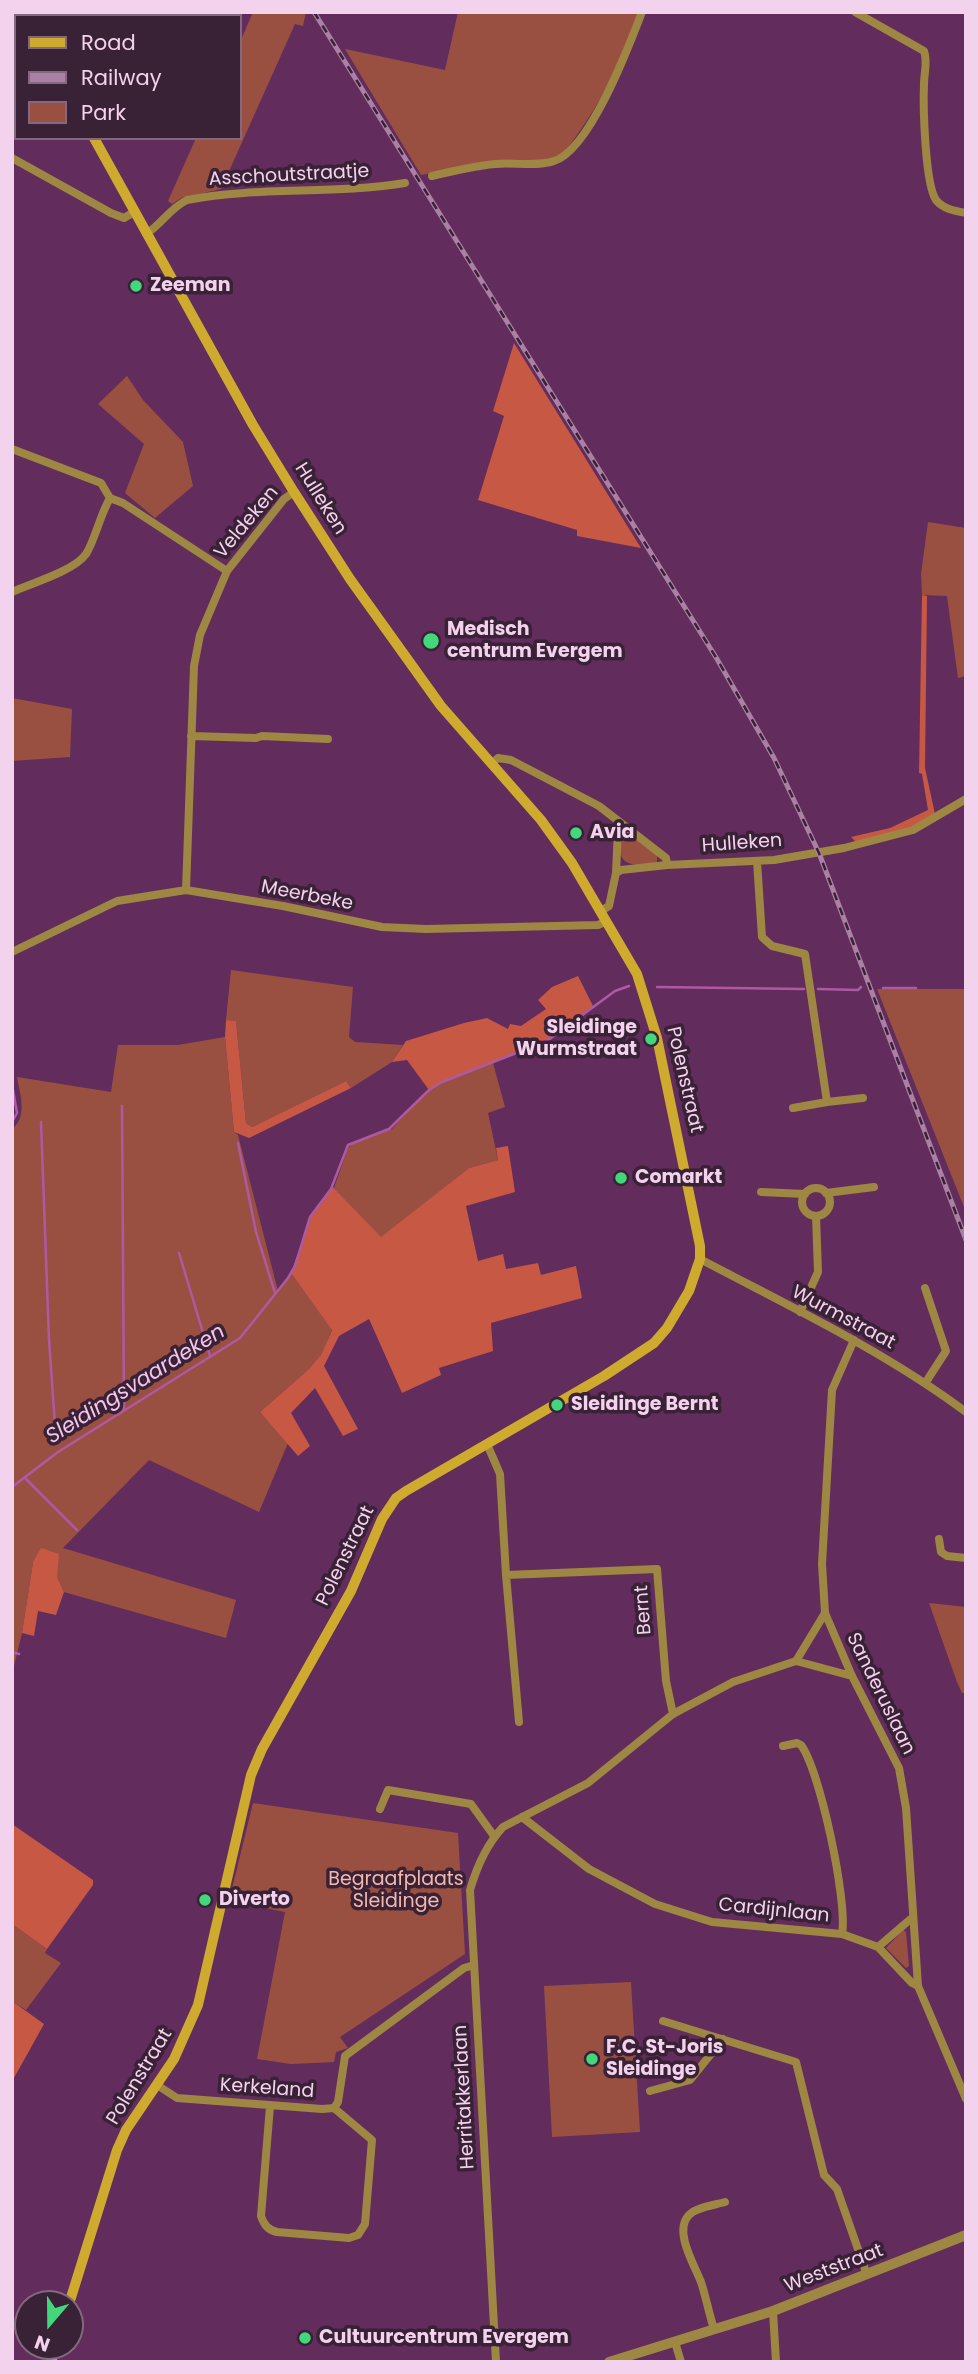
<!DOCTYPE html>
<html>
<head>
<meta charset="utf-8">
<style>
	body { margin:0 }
	#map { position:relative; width:978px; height:2374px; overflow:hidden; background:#622d5c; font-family:Poppins,sans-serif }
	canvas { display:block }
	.frame { position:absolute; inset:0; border:14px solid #f3d2ed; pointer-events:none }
	.legend { position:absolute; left:14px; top:14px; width:228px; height:126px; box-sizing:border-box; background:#392136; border:2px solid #83687f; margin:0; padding:9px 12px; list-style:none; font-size:21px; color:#f3d2ed }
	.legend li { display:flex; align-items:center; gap:14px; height:35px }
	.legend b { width:35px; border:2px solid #83687f }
	.north { position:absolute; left:14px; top:2290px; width:70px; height:70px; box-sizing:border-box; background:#392136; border:2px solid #83687f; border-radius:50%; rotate:200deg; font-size:19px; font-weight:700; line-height:28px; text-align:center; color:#f3d2ed }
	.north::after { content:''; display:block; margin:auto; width:24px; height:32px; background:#42d77b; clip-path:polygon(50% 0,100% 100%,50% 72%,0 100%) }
</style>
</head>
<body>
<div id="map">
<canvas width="978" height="2374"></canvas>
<div class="frame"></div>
<ul class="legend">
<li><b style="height:9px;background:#ceab2e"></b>Road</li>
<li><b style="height:9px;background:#ab80a5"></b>Railway</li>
<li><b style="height:19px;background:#9a5041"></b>Park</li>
</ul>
<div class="north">N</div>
</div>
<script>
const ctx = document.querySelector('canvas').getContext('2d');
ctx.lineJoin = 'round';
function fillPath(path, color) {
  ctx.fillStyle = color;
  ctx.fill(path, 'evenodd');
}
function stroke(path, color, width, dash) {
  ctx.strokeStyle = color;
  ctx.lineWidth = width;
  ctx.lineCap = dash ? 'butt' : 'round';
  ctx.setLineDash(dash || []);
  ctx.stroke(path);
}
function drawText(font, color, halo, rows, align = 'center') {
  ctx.font = font + ' Poppins,sans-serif';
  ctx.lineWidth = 7;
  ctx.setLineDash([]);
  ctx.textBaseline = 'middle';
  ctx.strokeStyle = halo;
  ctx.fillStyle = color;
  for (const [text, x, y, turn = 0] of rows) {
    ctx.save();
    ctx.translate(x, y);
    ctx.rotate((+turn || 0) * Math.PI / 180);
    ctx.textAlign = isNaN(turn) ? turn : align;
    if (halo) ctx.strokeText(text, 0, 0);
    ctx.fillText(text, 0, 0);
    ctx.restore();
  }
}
fillPath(new Path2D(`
	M 253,12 L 306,12 L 303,26 L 295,24 L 221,189 L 181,198 L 172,204 L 168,201 L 196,138 L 240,138 L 240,42 Z
	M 458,12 L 638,12 C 622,56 607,93 579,132 C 574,139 567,151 559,156 C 545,163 526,159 511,160 C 481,162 451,169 421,175 L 345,49 L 445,70 Z
	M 127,376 L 143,400 L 183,442 L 193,486 L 155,518 L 125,493 L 144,444 L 98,404 Z
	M 928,522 L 966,528 L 966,676 L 958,678 L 947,596 L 922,595 L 921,574 Z
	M 12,698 L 72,709 L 70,757 L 12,761 Z
	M 628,834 L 657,855 L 657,862 C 635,868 613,866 622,837 Z
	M 231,970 L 353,987 L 349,1037 L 355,1042 L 403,1045 L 392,1062 L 351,1088 L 346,1081 L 252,1127 L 246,1123 L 236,1021 L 226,1020 Z
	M 877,989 L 966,989 L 966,1212 Z
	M 225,1037 L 234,1132 L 238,1135 L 278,1291 L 291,1273 L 332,1329 L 321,1356 L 309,1369 L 260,1412 L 288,1443 L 259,1512 L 149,1460 L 63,1548 L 236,1600 L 226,1638 L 64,1592 L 57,1577 L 33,1562 L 22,1633 L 12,1674 L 12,1129 C 28,1116 20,1095 17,1077 L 111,1092 L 118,1045 L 178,1045 Z
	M 493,1063 L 505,1107 L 488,1113 L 498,1160 L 469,1168 L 381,1238 L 334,1188 L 348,1148 L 352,1144 L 392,1129 L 429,1090 L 442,1082 Z
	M 929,1603 L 966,1607 L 966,1693 L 962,1693 L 957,1682 Z
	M 253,1803 L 458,1833 L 465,1954 L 340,2037 L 348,2048 L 336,2052 L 334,2062 L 291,2064 L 257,2059 L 285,1912 L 229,1901 Z
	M 12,1924 L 47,1949 L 45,1953 L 61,1963 L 26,2010 L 12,2001 Z
	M 903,1930 L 906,1932 L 909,1966 L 906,1968 L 886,1948 Z
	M 631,1982 L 640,2132 L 552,2137 L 544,1986 Z`), '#9a5041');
fillPath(new Path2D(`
	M 514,343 L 641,548 L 577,536 L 577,530 L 478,500 L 504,416 L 493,411 Z
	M 922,595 L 927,596 L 925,768 L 935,814 L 907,829 L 856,842 L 851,837 L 890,828 L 928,810 L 922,774 L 919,773 Z
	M 578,976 L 593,1006 L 547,1041 L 442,1082 L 429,1090 L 407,1060 L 392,1062 L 406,1041 L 464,1023 L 487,1018 L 508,1029 L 510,1024 L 521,1026 L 546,1009 L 538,1000 L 552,987 Z
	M 226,1020 L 236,1021 L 246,1123 L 252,1127 L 346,1081 L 351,1088 L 249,1138 L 234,1132 L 225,1037 Z
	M 508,1146 L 515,1192 L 466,1206 L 478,1261 L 503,1254 L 506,1269 L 538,1263 L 541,1275 L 576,1266 L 582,1298 L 491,1323 L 493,1351 L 439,1368 L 441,1375 L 402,1393 L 369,1319 L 339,1336 L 324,1366 L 358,1429 L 343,1436 L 315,1388 L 291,1413 L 310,1446 L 298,1456 L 260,1412 L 309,1369 L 321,1355 L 332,1330 L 291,1273 L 312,1213 L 332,1186 L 381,1237 L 469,1168 L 498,1160 L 496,1148 Z
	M 41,1548 L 59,1554 L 57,1577 L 64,1592 L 56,1615 L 38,1611 L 34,1636 L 22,1633 L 33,1562 Z
	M 12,1824 L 93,1880 L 93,1885 L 47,1949 L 12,1924 Z
	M 12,2001 L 44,2024 L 14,2078 L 12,2076 Z`), '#c75844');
stroke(new Path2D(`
	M 657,987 L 804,989
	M 883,988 L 916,988
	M 818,989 L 858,990 L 861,987
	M 12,1084 L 17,1113 L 12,1122
	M 122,1106 L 124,1410
	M 41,1122 L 49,1340 L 56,1439
	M 238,1143 L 256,1232 L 275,1293
	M 179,1253 L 210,1356
	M 25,1478 L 77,1530
	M 12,1487 L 58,1452 L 240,1338 L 288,1278 L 295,1266 L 310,1217 L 331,1189 L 348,1145 L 389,1129 L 429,1090 L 442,1082 L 547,1041 L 615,991 L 629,986
	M 12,1652 L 19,1654`), '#ae59a4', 2.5);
stroke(new Path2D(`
	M 855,12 L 924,51 C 928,62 924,73 924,84 C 923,106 925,184 936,200 C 943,209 955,211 966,213
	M 12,158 L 111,213 L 124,218 L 134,212
	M 432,176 C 453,171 474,166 495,164 C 513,162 537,167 554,161 C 590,150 629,46 642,12
	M 146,234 C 162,224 170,208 187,200 C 259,186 333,195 405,183
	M 12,449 L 101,483 L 110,498 L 123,503 L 227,571
	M 12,592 C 32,583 74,571 86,554 C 95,540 100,515 110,498
	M 191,736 L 256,738 L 262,736 L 328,739
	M 491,764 L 498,758 L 511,760 L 599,806 L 666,858 L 667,865
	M 757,861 L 762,937 L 772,946 L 805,954 L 827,1102 L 793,1108
	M 616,873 L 618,829 L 622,824
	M 186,890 L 194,666 L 200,635 L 227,571 L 284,499 L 294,492
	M 601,911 L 609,906 L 616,873 L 621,870 L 667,865 L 774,860 L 844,848 L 913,830 L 966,799
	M 12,952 L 117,901 L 186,890 L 283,906 L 382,927 L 426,929 L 598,925 L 607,921
	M 827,1102 L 863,1098
	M802 1202a14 14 0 1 1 28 0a14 14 0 1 1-28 0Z
	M 761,1192 L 805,1194
	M 826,1193 L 874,1187
	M 700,1259 C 791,1307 884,1351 966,1412
	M 925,1288 L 946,1351 L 926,1382
	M 800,1312 L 818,1272 L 816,1216
	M 854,1340 L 832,1390 L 822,1564 L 825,1613 L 852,1676 L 899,1768 L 906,1808 L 918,1986 L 966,2099
	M 487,1444 L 500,1474 L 506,1575 L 657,1569 L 666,1681 L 673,1714
	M 939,1539 L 941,1552 L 947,1556 L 966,1558
	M 506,1575 L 519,1722
	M 796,1661 L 852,1676
	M 783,1746 L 797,1743 L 801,1745 C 820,1770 848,1903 842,1934
	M 380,1809 L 388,1790 L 471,1804 L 494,1836
	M 522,1817 L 589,1869 L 655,1904 L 712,1922 L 842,1934 L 878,1947 L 912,1983 L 918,1986
	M 878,1947 L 913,1917
	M 663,2021 L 796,2062 L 824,2175 L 837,2189 L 867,2275
	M 157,2085 L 177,2098 L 322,2109 L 334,2108 L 338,2102 L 345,2056 L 464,1968 L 474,1965
	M 650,2091 L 690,2080 L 723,2039
	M 270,2106 L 261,2216 C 264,2225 268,2230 277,2232 L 349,2238 L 358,2235 L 365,2224 L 372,2140 L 334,2108
	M 773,2311 L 776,2362
	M 714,2329 C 709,2314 706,2297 701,2282 C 695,2266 673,2231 689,2215 C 696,2207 715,2205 725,2202
	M 675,2342 L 681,2362
	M 496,2362 L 470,1890 C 477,1866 486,1845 503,1827 L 588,1783 L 673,1714 L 733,1682 L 796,1661 L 825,1613`), '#9d8742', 8);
stroke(new Path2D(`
	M 609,2362 L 773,2311 L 966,2235`), '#9d8742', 10);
stroke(new Path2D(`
	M 24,12 L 26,16
	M 69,2304 L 117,2150 L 126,2130 L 174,2059 L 198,2005 L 251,1775 L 262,1749 L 351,1591 L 382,1519 L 396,1498 L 406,1491 L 604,1376 L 654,1343 L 667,1328 L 689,1291 L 700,1259 L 700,1246 L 657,1038 L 637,974 L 572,863 L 541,820 L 441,706 L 350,579 L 294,492 L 253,425 L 94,138
	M 51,2362 L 56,2346`), '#ceab2e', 10);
const rail = new Path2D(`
	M 314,12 L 717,659 L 774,758 L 819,853 L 966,1240`);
stroke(rail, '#ab80a5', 5);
stroke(rail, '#392136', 2.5, [8]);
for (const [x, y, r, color] of [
	[136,286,7,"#42d77b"],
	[431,641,9,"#42d77b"],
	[576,833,7,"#42d77b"],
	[651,1039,7,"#42d77b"],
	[621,1178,7,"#42d77b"],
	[557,1405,7,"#42d77b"],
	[205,1900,7,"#42d77b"],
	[592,2059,7,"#42d77b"],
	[305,2338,7,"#42d77b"]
]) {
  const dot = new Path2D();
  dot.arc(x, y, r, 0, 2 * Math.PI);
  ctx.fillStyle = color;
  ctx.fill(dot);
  stroke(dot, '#392136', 2.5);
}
drawText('19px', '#f3d2ed', '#392136', [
	["Asschoutstraatje",289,176,-3],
	["Hulleken",320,499,58],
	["Veldeken",247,523,-50],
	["Hulleken",742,844,-4],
	["Meerbeke",307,896,11],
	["Polenstraat",684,1080,77],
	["Wurmstraat",843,1318,28],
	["Polenstraat",346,1556,-64],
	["Bernt",644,1610,-94],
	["Sanderuslaan",880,1694,64],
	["Cardijnlaan",774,1911,6],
	["Polenstraat",140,2077,-59],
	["Kerkeland",267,2089,4],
	["Herritakkerlaan",465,2097,-93],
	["Weststraat",834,2269,-21]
]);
drawText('bold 19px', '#f3d2ed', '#392136', [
	["Zeeman",150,286],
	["Medisch",447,630],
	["centrum Evergem",447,652],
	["Avia",590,833],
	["Sleidinge",637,1028,"right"],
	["Wurmstraat",637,1050,"right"],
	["Comarkt",635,1178],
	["Sleidinge Bernt",571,1405],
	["Diverto",219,1900],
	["F.C. St-Joris",606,2048],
	["Sleidinge",606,2070],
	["Cultuurcentrum Evergem",319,2338]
], 'left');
drawText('19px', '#f4b9ad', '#392136', [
	["Begraafplaats",396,1880],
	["Sleidinge",396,1902]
]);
drawText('italic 21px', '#f3c6eb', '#392136', [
	["Sleidingsvaardeken",136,1385,-32]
]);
</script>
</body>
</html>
